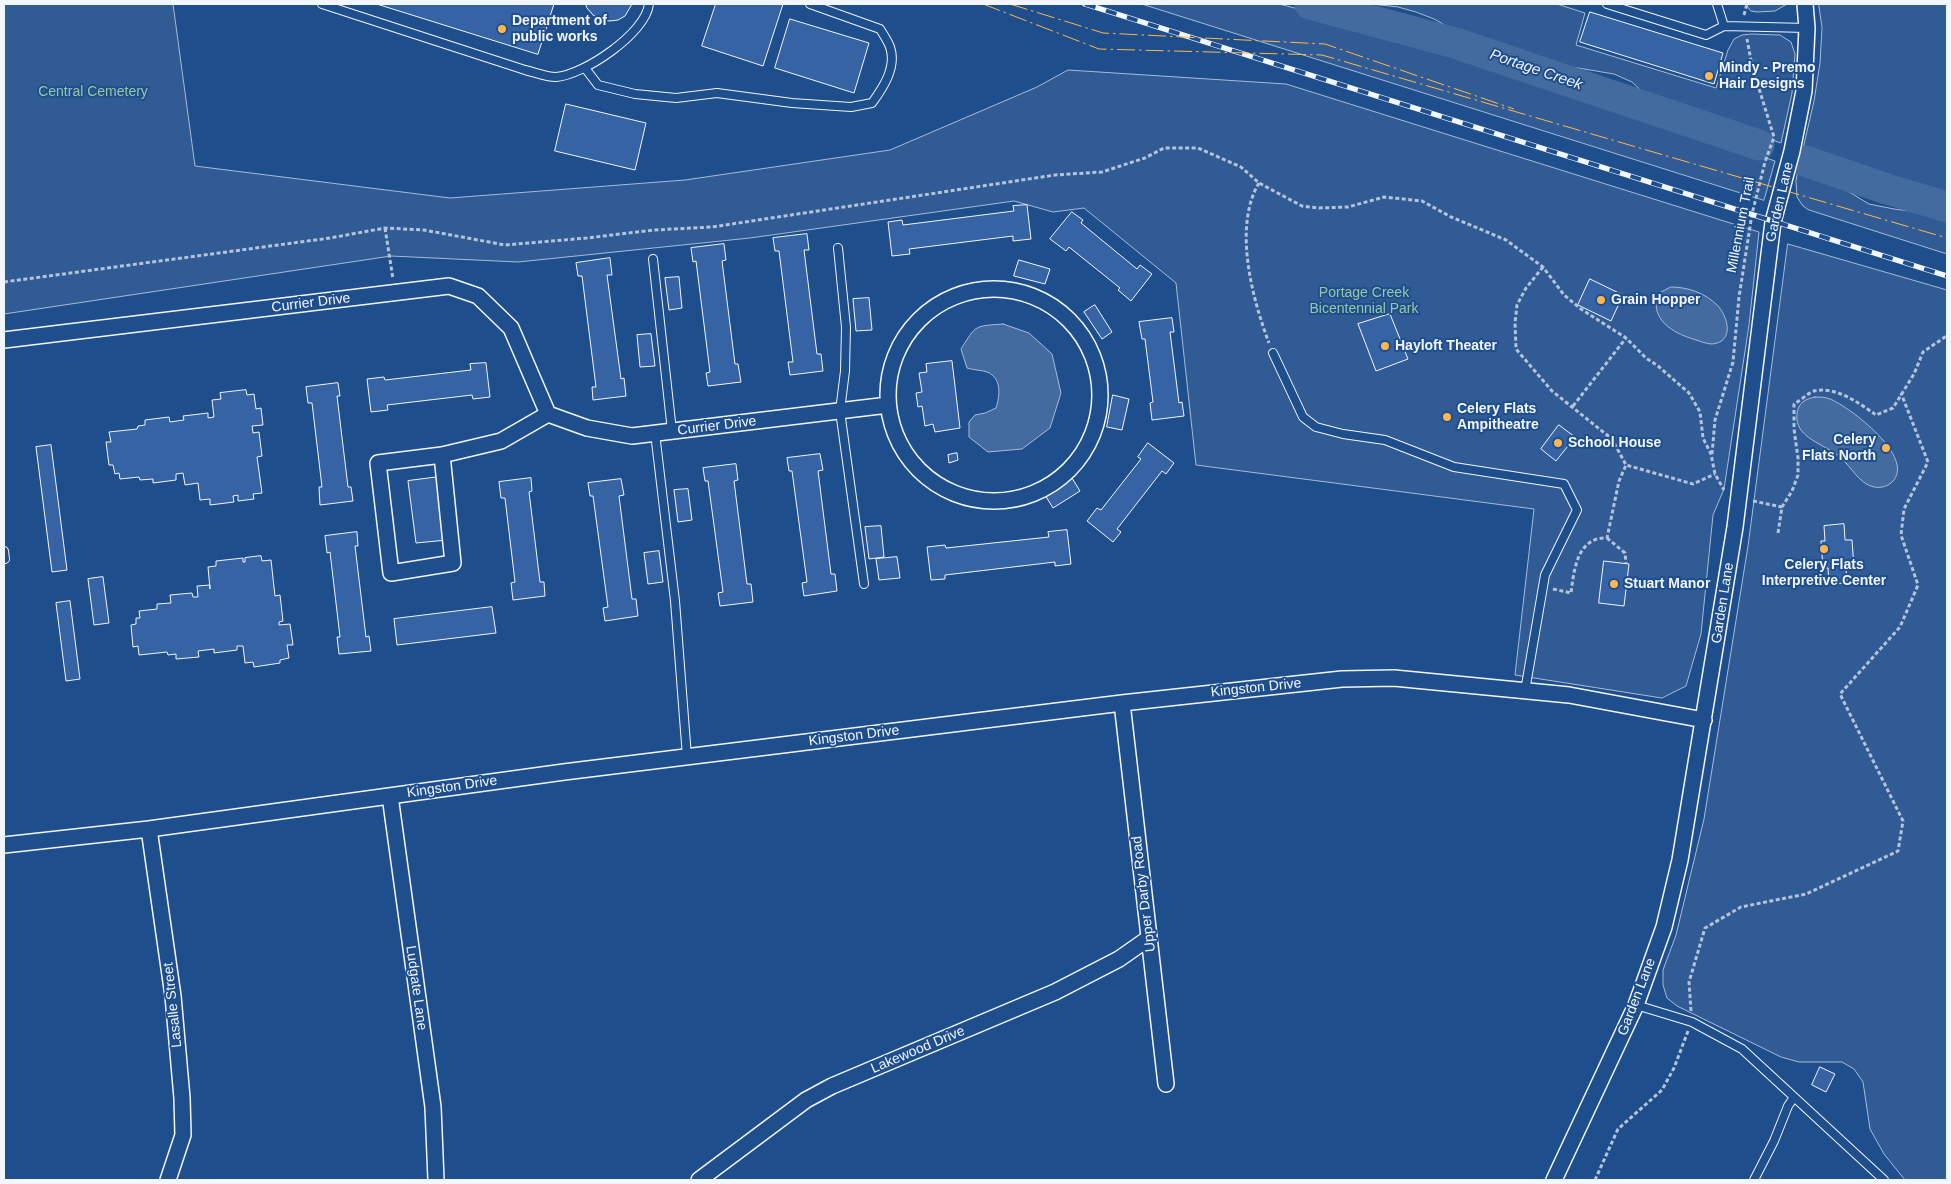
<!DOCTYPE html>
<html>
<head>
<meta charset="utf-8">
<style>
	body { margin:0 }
	#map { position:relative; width:1951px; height:1184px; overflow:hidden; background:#1f4e8c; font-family:Helvetica,sans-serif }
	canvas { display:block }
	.frame { position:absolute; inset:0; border:5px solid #f2f6ff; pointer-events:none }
</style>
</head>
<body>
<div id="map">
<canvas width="1951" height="1184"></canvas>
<div class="frame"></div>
</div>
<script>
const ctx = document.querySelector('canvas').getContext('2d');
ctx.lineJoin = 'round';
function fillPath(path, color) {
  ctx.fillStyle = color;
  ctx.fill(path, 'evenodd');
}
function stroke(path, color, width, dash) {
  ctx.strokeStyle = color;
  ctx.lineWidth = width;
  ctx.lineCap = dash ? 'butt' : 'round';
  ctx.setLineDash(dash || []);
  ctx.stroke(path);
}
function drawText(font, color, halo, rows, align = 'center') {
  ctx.font = font + ' Helvetica,sans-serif';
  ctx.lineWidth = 4;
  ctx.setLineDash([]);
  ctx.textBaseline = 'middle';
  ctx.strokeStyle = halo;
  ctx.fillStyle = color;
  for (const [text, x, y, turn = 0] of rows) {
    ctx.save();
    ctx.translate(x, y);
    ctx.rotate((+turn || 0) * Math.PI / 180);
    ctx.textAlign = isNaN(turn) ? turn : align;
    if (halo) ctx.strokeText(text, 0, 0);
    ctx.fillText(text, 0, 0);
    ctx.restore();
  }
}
const built = new Path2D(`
	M 4,4 L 173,4 L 195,166 L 450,198 L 685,180 L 890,150 L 1037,87 L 1068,70 L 1286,84 L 1759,232 L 1749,325 L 1724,489 L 1713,515 L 1701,634 L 1686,686 L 1662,698 L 1515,675 L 1534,509 L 1196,465 L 1176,283 L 1084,208 L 1053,212 L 1014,201 L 750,238 L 518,262 L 391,256 L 4,314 Z
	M 1142,4 L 1279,4 L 1404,36 L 1775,161 L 1764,200 Z
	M 1371,4 L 1557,4 L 1585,13 L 1576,45 L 1716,88 L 1728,50 L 1734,39 L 1742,35 L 1751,34 L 1780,35 L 1791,42 L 1795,54 L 1792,93 L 1781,143 L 1663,103 L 1644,93 L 1632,82 L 1614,74 L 1578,68 L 1550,66 L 1534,62 L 1461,34 L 1434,19 L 1416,12 L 1398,7 Z
	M 1746,4 L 1787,4 L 1775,11 L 1757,12 L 1751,11 Z
	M 1819,4 L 1947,4 L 1947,196 L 1938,196 L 1899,188 L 1802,153 L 1814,101 L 1820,63 L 1822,28 Z
	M 1799,167 L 1821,175 L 1869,204 L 1894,209 L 1928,213 L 1947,219 L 1947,254 L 1809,210 L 1803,206 L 1797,197 L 1796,181 Z
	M 1788,244 L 1947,290 L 1947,1180 L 1905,1180 L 1884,1154 L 1870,1129 L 1863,1082 L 1854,1069 L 1842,1062 L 1799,1062 L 1781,1057 L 1677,1006 L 1667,998 L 1663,985 L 1663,970 L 1676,935 L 1704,819 L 1748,546 Z`);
fillPath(built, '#305b95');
stroke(built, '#a8bbd7', 1);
const water = new Path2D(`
	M 1671,287 C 1688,287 1705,293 1717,305 C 1728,316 1735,342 1712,344 C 1706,344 1700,341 1693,339 C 1673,333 1649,319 1658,294 Z
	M 1003,324 L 1029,333 L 1052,354 L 1061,393 L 1050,428 L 1022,449 L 988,452 L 969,437 L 969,422 L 975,415 L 985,413 L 996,408 C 1000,395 1002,378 987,372 C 981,370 973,370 967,368 L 961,349 C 976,325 974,326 1003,324 Z
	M 1815,397 C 1820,397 1825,397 1830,399 C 1850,407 1917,458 1892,482 C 1887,487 1880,488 1874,487 C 1859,484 1851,466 1840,457 C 1825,444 1794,438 1797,414 C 1798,403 1805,399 1815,397 Z`);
fillPath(water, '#446ba0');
stroke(water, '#a8bbd7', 1);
stroke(new Path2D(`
	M 1310,4 L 1455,43 L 1759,145
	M 1805,161 L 1887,189 L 1947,207`), '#446ba0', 31);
const building = new Path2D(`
	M 377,4 L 554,4 L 538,54 Z
	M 586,4 L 632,4 L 625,16 L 618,20 L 610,21 L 601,20 L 593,15 L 587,8 Z
	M 716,4 L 783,4 L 763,66 L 702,46 Z
	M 1590,12 L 1723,53 L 1714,84 L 1580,42 Z
	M 790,19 L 869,43 L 854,93 L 775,68 Z
	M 566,104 L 646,123 L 635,170 L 555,151 Z
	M 1027,205 L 1031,239 L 1013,241 L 1013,236 L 909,249 L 910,254 L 892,256 L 888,222 L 902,220 L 903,225 L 1014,211 L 1013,206 Z
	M 1072,212 L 1083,220 L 1081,223 L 1137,269 L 1140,265 L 1152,274 L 1131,301 L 1118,290 L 1120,288 L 1069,247 L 1066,251 L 1050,239 Z
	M 807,234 L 809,250 L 804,250 L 817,354 L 821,354 L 823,371 L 790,375 L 788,362 L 793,362 L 779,251 L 775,251 L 773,238 Z
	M 724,244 L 726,260 L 722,261 L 735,364 L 738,364 L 741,382 L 708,386 L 706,373 L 710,372 L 696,261 L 693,262 L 691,248 Z
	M 610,258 L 612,275 L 607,275 L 621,379 L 624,378 L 626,396 L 593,400 L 592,387 L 596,387 L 582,276 L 578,276 L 576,263 Z
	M 1019,260 L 1050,269 L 1045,284 L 1014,276 Z
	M 679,277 L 682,308 L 669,310 L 665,278 Z
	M 1590,279 L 1623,295 L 1611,321 L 1578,305 Z
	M 869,298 L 872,330 L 856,331 L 853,299 Z
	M 1095,305 L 1112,332 L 1102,339 L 1084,312 Z
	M 1390,314 L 1408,359 L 1376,371 L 1358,324 Z
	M 1172,318 L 1174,332 L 1170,332 L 1179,403 L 1182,402 L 1184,416 L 1152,420 L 1150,403 L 1153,402 L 1145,339 L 1142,339 L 1139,322 Z
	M 651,334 L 655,366 L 640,367 L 637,335 Z
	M 952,361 L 960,428 L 935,432 L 933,424 L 925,426 L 922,406 L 918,407 L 916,393 L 922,392 L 919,373 L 927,372 L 926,364 Z
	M 486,363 L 490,397 L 473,399 L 472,395 L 387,405 L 388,410 L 371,412 L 367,379 L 384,377 L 385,380 L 471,370 L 470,364 Z
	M 338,383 L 340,396 L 337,396 L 348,487 L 351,487 L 353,501 L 320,505 L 319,487 L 322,487 L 312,403 L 308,403 L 306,387 Z
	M 246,390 L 247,395 L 254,394 L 256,409 L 261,408 L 263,425 L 252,426 L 253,433 L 259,432 L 262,456 L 257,457 L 262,493 L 253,494 L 254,499 L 238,501 L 238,495 L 233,496 L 234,502 L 210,505 L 210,499 L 200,500 L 198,483 L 185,485 L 183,473 L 176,474 L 176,480 L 153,483 L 153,479 L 140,480 L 139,477 L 120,479 L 119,473 L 115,474 L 113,465 L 109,465 L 106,442 L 111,442 L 109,432 L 137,429 L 138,426 L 145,425 L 145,420 L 169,417 L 170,422 L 184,420 L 183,416 L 208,413 L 208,418 L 214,417 L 212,400 L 221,399 L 220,393 Z
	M 1113,395 L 1129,399 L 1122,430 L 1107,427 Z
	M 1559,425 L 1575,437 L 1556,461 L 1541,449 Z
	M 1148,443 L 1174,463 L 1166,474 L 1162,471 L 1117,529 L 1121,532 L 1113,542 L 1087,521 L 1097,508 L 1101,510 L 1141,459 L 1138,457 Z
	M 51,445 L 67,570 L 52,572 L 36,447 Z
	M 957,453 L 958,460 L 949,463 L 948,455 Z
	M 820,454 L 823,470 L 818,471 L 831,574 L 835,574 L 837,591 L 804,596 L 802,583 L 807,582 L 792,471 L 789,471 L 787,458 Z
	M 736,464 L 738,480 L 734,481 L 747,584 L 751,584 L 753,602 L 720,606 L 718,593 L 723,592 L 708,481 L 705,481 L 703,468 Z
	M 439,477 L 447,540 L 416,543 L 408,481 Z
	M 531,478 L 532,491 L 529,492 L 540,582 L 544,582 L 545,596 L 513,600 L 511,583 L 515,582 L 505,498 L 501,498 L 499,482 Z
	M 1072,478 L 1080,491 L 1053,508 L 1045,495 Z
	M 621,479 L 624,495 L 619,496 L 632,599 L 636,599 L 638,616 L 605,621 L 603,608 L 608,607 L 593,496 L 590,496 L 588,483 Z
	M 688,489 L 692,520 L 678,522 L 674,490 Z
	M 1844,524 L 1845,540 L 1852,540 L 1854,568 L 1846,569 L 1847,583 L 1829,584 L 1828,568 L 1823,568 L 1821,541 L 1825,541 L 1824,526 Z
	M 881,526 L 884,557 L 869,559 L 865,527 Z
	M 1067,530 L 1071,564 L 1055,566 L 1055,562 L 945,575 L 945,579 L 931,580 L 927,547 L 945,545 L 946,548 L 1049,537 L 1048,532 Z
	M 357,532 L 358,546 L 355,546 L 366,637 L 369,636 L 371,651 L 339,654 L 337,637 L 340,637 L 330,552 L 327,553 L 325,536 Z
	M 659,551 L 663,582 L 648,584 L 644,553 Z
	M 261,556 L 262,561 L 271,560 L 275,596 L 280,595 L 283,621 L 279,622 L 279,625 L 290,624 L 293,645 L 287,645 L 289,658 L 280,660 L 280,663 L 254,667 L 253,662 L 245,663 L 243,646 L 237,646 L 237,650 L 214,653 L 214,649 L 198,651 L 199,657 L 176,659 L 176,654 L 168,655 L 167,652 L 139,655 L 138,646 L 133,647 L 131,625 L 136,624 L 136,618 L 140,618 L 139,611 L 157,609 L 157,604 L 171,603 L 170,595 L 192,593 L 193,597 L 198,597 L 197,586 L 210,585 L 210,589 L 208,567 L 216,566 L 216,561 L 243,558 L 243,562 L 245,562 L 245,558 Z
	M 897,557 L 900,578 L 879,580 L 876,559 Z
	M 1604,561 L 1629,564 L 1624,606 L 1599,603 Z
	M 103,577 L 109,623 L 94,625 L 88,579 Z
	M 70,601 L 80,679 L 66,681 L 56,603 Z
	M 492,607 L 496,633 L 397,645 L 394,619 Z
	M 1820,1067 L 1835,1074 L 1826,1092 L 1812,1085 Z`);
fillPath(building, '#3563a3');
stroke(building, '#f2f6ff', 1);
const lane = new Path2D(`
	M 322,4 L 525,70 C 534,72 546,77 556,77 C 584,75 646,33 649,4
	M 1607,4 L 1706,35 L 1724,26 L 1807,28
	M 1717,4 L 1724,26
	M 585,68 L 598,85 L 635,94 L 676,98 L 717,93 L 792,103 L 851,107 L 872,103 C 883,88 897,67 890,47 C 888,41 883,34 880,29 L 810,4
	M 838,248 L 846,327 L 845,371 L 840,411 L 864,584
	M 653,259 L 672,431
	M 1273,353 L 1303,417 L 1316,427 L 1343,434 L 1385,440 L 1454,467 L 1564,484 L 1577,510 L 1545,575 L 1525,691
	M 655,433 L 675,601 L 687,757
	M 4,551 L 5,559
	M 1636,1005 L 1692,1022 L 1742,1049 L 1884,1180
	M 1754,1180 L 1774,1141 L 1788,1106 L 1794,1097`);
const street = new Path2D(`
	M888 395a106 106 0 1 1 212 0a106 106 0 1 1-212 0Z
	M 4,340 L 449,286 L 478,296 L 511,328 L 548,414 L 587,428 L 632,436 L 888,405
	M 442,455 L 453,563 L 391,573 L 378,463 L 442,455 L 501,441 L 548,414
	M 1122,703 L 1166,1084
	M 390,796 L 433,1107 L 436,1180
	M 149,829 L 173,996 L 182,1098 L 183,1135 L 168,1180
	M 4,845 L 149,829 L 564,772 L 1122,703 L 1342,679 L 1394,678 L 1569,695 L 1704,720
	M 699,1180 L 806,1100 L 832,1086 L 1055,992 L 1119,959 L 1149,938
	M 1554,1180 L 1636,1005 L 1664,927 L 1680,860 L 1735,527 L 1773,222 L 1792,151 L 1804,91 L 1807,28 L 1805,4`);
stroke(lane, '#f2f6ff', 10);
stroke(street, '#f2f6ff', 18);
stroke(new Path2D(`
	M 1744,15 L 1747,4
	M 1259,183 C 1233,226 1252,298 1269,343
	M 385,228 L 393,279
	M 1543,267 L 1526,288 L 1517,305 L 1515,323 L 1516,349 L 1552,391 L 1612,439 L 1626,465 L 1693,484 L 1715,474
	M 4,282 L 330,238 L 385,228 L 424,230 L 505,245 L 587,238 L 654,230 L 712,227 L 1055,175 L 1102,172 L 1145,158 L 1164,148 L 1198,148 L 1241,167 L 1259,183 L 1302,206 L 1319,208 L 1348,207 L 1384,197 L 1422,201 L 1451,217 L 1506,240 L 1543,267 L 1564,295 L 1581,309 L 1626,338 L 1646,358 L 1658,366 L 1689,393 L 1700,412 L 1703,438 L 1711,454 L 1715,474 L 1724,490
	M 1573,406 L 1626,338
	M 1712,454 L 1715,420 L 1733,362 L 1739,297 L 1752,214 L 1765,162 L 1774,137 L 1752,66 L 1747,39
	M 1753,501 L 1782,507
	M 1778,533 L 1782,507 L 1792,491 L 1798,475 L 1798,458 L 1794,429 L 1794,404 C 1800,401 1808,393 1814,391 C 1836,386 1859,403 1876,415 L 1893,408 L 1914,374 L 1923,352 L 1945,337 L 1947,337
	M 1607,538 L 1625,553 L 1626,563
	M 1553,589 L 1571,593 C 1574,570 1577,537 1607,538 L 1619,481 L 1626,465
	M 1691,1011 L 1689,982 L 1705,928 L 1741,907 L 1806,894 L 1898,851 L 1903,821 L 1840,694 L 1900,627 L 1918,585 L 1901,535 L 1904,509 L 1928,462 L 1901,393
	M 1595,1180 L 1618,1129 L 1662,1090 L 1674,1068 L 1688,1031`), '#b3c4dc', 3, [4, 2.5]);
stroke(lane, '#1f4e8c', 8);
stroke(street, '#1f4e8c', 15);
const rail = new Path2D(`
	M 1085,4 L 1947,276`);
stroke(rail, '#f2f6ff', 5.5);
stroke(rail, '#1f4e8c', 4, [11]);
stroke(new Path2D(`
	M 983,4 L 1099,49 L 1322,55 L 1947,238
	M 1010,4 L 1103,33 L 1325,44 L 1514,109`), '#ffb74d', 1, [18, 4, 2.5, 4]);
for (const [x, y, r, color] of [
	[502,29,5,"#ffb74d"],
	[1709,76,5,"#ffb74d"],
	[1601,300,5,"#ffb74d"],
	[1385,346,5,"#ffb74d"],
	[1447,417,5,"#ffb74d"],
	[1558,443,5,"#ffb74d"],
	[1886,448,5,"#ffb74d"],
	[1824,549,5,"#ffb74d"],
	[1614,584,5,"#ffb74d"]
]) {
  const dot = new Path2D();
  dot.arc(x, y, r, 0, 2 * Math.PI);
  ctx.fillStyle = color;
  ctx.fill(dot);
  stroke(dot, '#1f4e8c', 2);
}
drawText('bold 14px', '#f2f6ff', '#1f4e8c', [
	["Department of",512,21],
	["public works",512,37],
	["Mindy - Premo",1719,68],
	["Hair Designs",1719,84],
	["Grain Hopper",1611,300],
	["Hayloft Theater",1395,346],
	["Celery Flats",1457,409],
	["Ampitheatre",1457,425],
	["Celery",1876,440,"right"],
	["Flats North",1876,456,"right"],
	["School House",1568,443],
	["Celery Flats",1824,565,"center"],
	["Interpretive Center",1824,581,"center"],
	["Stuart Manor",1624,584]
], 'left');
drawText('14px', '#97c8a6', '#1f4e8c', [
	["Central Cemetery",93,92],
	["Portage Creek",1364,293],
	["Bicentennial Park",1364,309]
]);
drawText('14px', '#f2f6ff', '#1f4e8c', [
	["Garden Lane",1780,202,-77],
	["Millennium Trail",1741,225,-79],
	["Currier Drive",311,303,-7],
	["Currier Drive",717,426,-7],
	["Garden Lane",1723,603,-81],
	["Kingston Drive",1256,688,-6],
	["Kingston Drive",854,736,-7],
	["Kingston Drive",452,787,-8],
	["Upper Darby Road",1144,894,-97],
	["Ludgate Lane",416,988,82],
	["Garden Lane",1637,997,-69],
	["Lasalle Street",173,1005,-96],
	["Lakewood Drive",918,1050,-23]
]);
drawText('italic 15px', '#f2f6ff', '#1f4e8c', [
	["Portage Creek",1536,70,19]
]);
</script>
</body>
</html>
